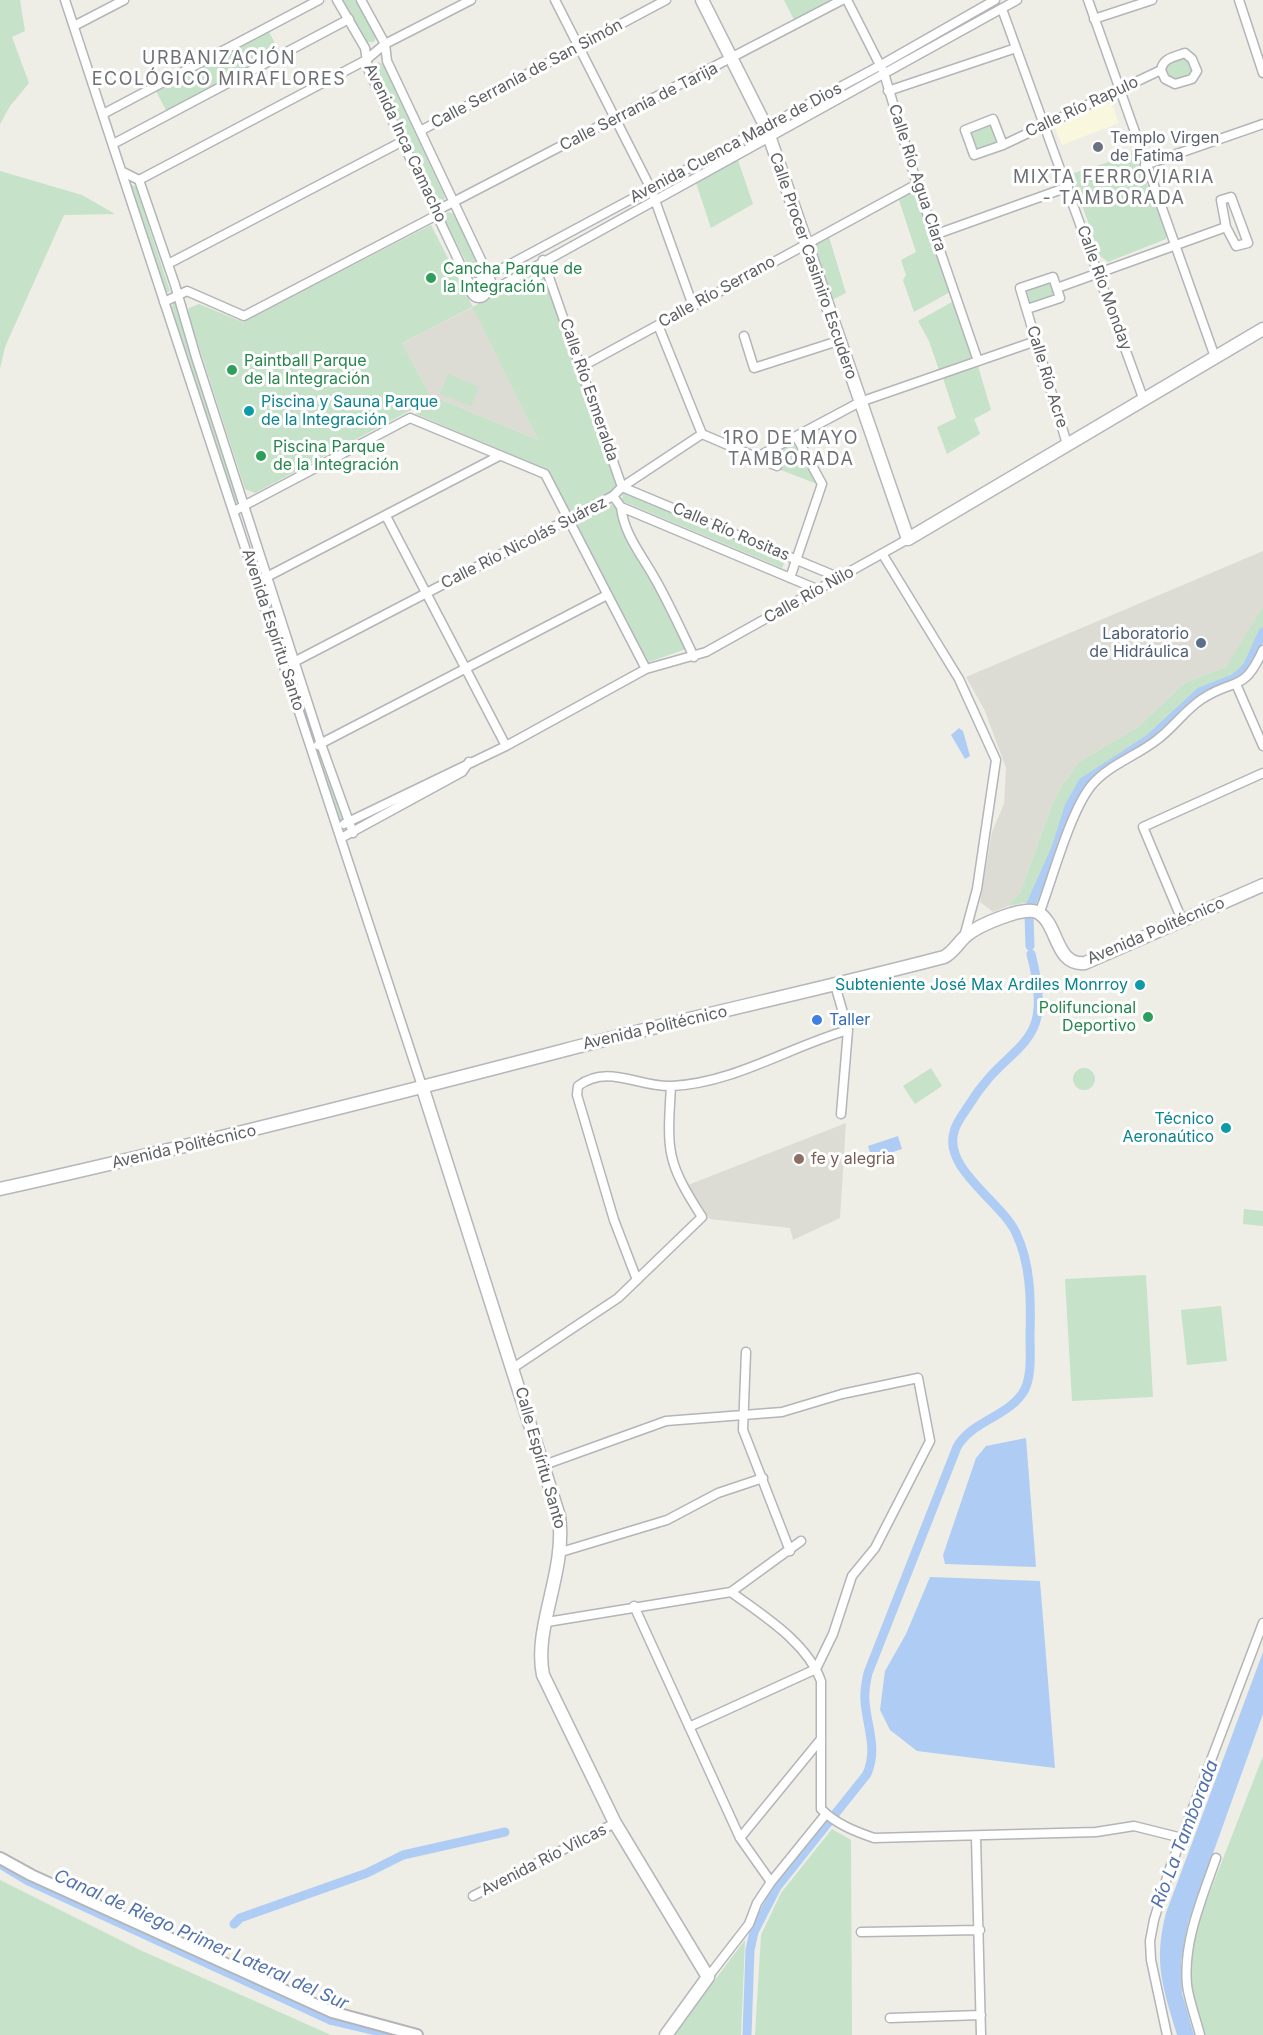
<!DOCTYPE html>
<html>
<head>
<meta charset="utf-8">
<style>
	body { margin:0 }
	canvas { display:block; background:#eeede6 }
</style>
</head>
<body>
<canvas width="1263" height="2035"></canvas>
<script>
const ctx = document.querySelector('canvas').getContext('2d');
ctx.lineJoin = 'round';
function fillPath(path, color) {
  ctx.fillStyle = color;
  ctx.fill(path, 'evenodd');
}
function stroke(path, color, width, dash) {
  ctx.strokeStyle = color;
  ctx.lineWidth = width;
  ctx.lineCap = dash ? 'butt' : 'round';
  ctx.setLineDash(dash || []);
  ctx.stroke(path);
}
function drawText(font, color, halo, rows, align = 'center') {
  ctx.font = font + ' Inter,sans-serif';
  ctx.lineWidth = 6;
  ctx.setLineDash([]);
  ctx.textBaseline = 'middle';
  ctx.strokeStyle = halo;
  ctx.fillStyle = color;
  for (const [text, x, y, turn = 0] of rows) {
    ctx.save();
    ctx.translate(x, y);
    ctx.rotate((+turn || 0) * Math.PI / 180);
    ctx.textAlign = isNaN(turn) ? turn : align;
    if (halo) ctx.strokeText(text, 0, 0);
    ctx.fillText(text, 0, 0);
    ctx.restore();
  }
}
fillPath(new Path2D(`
	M 1105,98 L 1111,101 L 1119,123 L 1062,145 L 1055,129 L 1058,119 Z`), '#faf7df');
fillPath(new Path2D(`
	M 473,307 L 538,440 L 430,395 L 402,343 Z
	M 1263,551 L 1263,607 L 1238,651 L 1226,667 L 1186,682 L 1138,727 L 1079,762 L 1061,787 L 1052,805 L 1020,893 L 1008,906 L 993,912 L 980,902 L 992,832 L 1004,804 L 1006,768 L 985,711 L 966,677 Z
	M 846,1123 L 840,1218 L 793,1240 L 790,1228 L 710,1219 L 688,1185 Z`), '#dddcd4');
fillPath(new Path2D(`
	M 0,0 L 20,0 L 25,31 L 12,37 L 29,83 L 10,106 L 0,124 Z
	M 341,0 L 355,0 L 376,37 L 374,42 L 367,42 Z
	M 784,0 L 831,0 L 794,20 Z
	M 268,30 L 280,53 L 167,112 L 156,91 Z
	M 1184,56 L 1190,60 L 1194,71 L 1190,77 L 1175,81 L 1167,77 L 1166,64 Z
	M 378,62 L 383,64 L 445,197 L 443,202 L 436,202 L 373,67 Z
	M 990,125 L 997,143 L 978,150 L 971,132 Z
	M 1133,148 L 1166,233 L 1166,239 L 1108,262 L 1100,256 L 1071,174 L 1121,158 L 1127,161 Z
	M 738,160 L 753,204 L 711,228 L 696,183 Z
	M 0,171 L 82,195 L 115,214 L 64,215 L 5,347 L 0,369 Z
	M 128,183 L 136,187 L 170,291 L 165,293 Z
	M 911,191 L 917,194 L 950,292 L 914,312 L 903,280 L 906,275 L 901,260 L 916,252 L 898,197 Z
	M 448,212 L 454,214 L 482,274 L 475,279 L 443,217 Z
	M 431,225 L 473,307 L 528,274 L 534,272 L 544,277 L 617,485 L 611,493 L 570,513 L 548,470 L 416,414 L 413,409 L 255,493 L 245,489 L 188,313 L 189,308 L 199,304 L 243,322 ZM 472,307 L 479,320 L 538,440 L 430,395 L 402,343 Z
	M 829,237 L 846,293 L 830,301 L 812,246 Z
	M 1051,281 L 1056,297 L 1029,306 L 1024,290 Z
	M 175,302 L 239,501 L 234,504 L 171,314 L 171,307 Z
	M 952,302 L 974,358 L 939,370 L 929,341 L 918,321 Z
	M 978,366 L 991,410 L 974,419 L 980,434 L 947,454 L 937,427 L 956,418 L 943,378 Z
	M 448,374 L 479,387 L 471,406 L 440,394 Z
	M 790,443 L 794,444 L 817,484 L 781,470 L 780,465 L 765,460 L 765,456 Z
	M 623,493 L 785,561 L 782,568 L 622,501 Z
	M 608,504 L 615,506 L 626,540 L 651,580 L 686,649 L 646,663 L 575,522 Z
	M 267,586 L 291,659 L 286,660 L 263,587 Z
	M 1263,607 L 1263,643 L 1252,669 L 1246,675 L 1207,692 L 1158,736 L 1098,774 L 1075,808 L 1038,904 L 1024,903 L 1008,906 L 1020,893 L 1052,805 L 1061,787 L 1079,762 L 1138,727 L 1186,682 L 1226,667 Z
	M 320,751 L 346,821 L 340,823 L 316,753 Z
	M 931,1068 L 942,1086 L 915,1104 L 903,1086 Z
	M1073 1079a11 11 0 1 1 22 0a11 11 0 1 1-22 0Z
	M 1244,1209 L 1263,1211 L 1263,1226 L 1243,1224 Z
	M 1146,1275 L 1153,1397 L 1072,1401 L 1065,1279 Z
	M 1221,1306 L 1227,1361 L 1187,1365 L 1181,1310 Z
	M 1263,1756 L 1263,2035 L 1205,2035 L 1189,1977 L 1192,1947 L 1203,1910 Z
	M 832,1829 L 851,1840 L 852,2035 L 755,2035 L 761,1935 L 781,1893 Z
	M 0,1880 L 140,1950 L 331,2035 L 0,2035 Z
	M 745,1940 L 741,2035 L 674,2035 L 738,1949 Z`), '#c6e2c9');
fillPath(new Path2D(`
	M 959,728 L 963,731 L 970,756 L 965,759 L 951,735 Z
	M 898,1136 L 902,1149 L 872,1159 L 868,1146 Z
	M 1026,1438 L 1036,1567 L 945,1564 L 943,1555 L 976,1458 L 986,1446 Z
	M 930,1577 L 1040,1581 L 1055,1768 L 917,1751 L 890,1730 L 880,1710 L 885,1671 L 906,1634 Z
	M 1263,1652 L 1263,1714 L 1188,1923 L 1181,1962 L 1182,1993 L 1194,2035 L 1177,2035 C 1163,1987 1153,1963 1166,1913 Z`), '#afcdf4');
stroke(new Path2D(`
	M 1031,904 L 1056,848 L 1069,807 L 1083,782 L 1149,739 L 1200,692 L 1233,679 L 1242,672 L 1248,665 L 1263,632
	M 1029,915 L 1030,946
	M 0,1864 L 28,1881 L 330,2020 L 393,2035
	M 234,1924 L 240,1918 L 367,1873 L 403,1855 L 505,1832
	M 747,2035 L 750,1950 L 754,1932 L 777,1887 L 867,1774 C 878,1748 867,1728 865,1701 C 864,1692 866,1682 868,1673 L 957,1447 C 972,1420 1010,1417 1025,1389 C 1032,1374 1030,1351 1030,1335 C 1031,1301 1031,1264 1016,1233 C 1002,1202 943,1169 954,1132 C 956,1122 964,1113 969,1105 C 1010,1037 1057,1053 1031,954`), '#afcdf4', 9);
const minor = new Path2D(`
	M 65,0 L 423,1089
	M 337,0 L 365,48 L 368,69 L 471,287
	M 361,0 L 385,44 L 387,61 L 491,281
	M 555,0 L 651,189 L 693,306
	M 847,0 L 884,73 L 917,184 L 978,361
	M 1088,0 L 1215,357
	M 1239,0 L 1263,73
	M 1002,9 L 1143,398
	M 1094,19 L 1152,0
	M 74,26 L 124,0
	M 888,91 L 1016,48
	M 103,114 L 319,0
	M 993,119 L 1003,145 L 974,155 L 965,130 Z
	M 420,131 L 666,0
	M 113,144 L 349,19
	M 1003,145 L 1161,70 C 1163,58 1174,57 1185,53 L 1192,59 L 1197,71 L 1192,79 L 1175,84 L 1165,79 L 1161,70
	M 1145,165 L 1263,124
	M 123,172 L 139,180 L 175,285 L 196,357 L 321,744 L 353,833
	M 139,180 L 366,60 L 385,44 L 471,0
	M 1231,197 L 1248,243 L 1236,246 L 1226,227 L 1221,200 Z
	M 436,211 L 842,0
	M 934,235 L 1068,187
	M 543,260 L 622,487
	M 168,264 L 403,141
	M 477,282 L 881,65 L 995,0
	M471 290a8 8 0 1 1 16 0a8 8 0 1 1-16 0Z
	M 1057,288 L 1226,227
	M 486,294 L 1017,0
	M 164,302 L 187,291 L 244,316 L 437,215
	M 1027,309 L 1060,298 L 1053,277 L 1020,288 L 1067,444
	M 658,325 L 702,434
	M 744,336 L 754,368 L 838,341
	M 581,367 L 917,184
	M 702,434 L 777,466
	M 757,457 L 860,402 L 1036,341
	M 622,487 L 840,578
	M 613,496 L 621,507 L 819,590
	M 621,507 C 624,534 641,554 654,577 C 669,603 681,630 694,657
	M 234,511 L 410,418 L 545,474 L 646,669
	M 386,516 L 506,746
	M 883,555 L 959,679 L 996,760 L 977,889 L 964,937
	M 790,578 L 822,484 L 796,436
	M 257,582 L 499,456
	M 292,663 L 613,496 L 622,487 L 702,434
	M 1236,684 L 1263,746
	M 318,745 L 607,595
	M 344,824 L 506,746 L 646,669 L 706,652 L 908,539
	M 341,838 L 462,772 L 469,762
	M 1039,914 C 1052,880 1070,812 1091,786 C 1108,765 1137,756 1158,739 C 1174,727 1185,710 1202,699 C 1235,677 1243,694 1263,650
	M 1182,920 L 1143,827 L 1263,773
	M 835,985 L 848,1030 L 841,1114
	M 637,1280 L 614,1220 L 577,1095 L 578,1086 C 608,1063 640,1088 672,1086 C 734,1083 789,1047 848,1030
	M 746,1352 L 743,1430 L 790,1551
	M 513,1368 L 618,1298 L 702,1217 C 666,1161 667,1152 671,1086
	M 544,1465 L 666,1421 L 782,1412 L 842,1394 L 918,1378 L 930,1441 L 875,1548 L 852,1576 L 833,1634 L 816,1669 L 689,1727
	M 561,1552 L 667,1520 L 718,1493 L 763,1478
	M 731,1592 L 801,1541
	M 634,1606 L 740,1838 L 771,1882
	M 547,1622 L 731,1592 C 762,1615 807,1642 821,1681 L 821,1809 C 836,1824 854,1831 874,1838 L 1096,1832 L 1134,1826 L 1182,1838
	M 976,1837 L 981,2035
	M 740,1838 L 821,1739
	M 473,1896 L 615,1823
	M 861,1932 L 980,1930
	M 708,1977 L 749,1924 L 757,1903 L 771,1882 L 826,1814
	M 890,2018 L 981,2015
	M 1167,2035 L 1151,1960 L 1150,1941 L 1154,1920 L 1169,1871 L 1263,1623
	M 1200,2035 C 1196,2019 1189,2001 1187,1985 C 1183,1941 1202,1899 1216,1858`);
const tertiary = new Path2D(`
	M 0,1858 L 31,1875 L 332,2012 L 417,2035`);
const secondary = new Path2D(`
	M 702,0 L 766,127 L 908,539 L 1263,329
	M 423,1089 L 559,1516 C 567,1571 533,1627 543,1675 L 615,1823 L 708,1977 L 666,2035
	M 0,1189 C 189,1147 377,1099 565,1050 C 690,1017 818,990 944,957 C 954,952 959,941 967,935 C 979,925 1023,906 1037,912 C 1059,923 1054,966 1085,963 L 1263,885`);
stroke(minor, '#b3b5b9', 11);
stroke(tertiary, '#b3b5b9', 14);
stroke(secondary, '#b5b7bb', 15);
stroke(minor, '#fff', 8);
stroke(tertiary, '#fff', 10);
stroke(secondary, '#fff', 12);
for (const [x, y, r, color] of [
	[1098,147,6,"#6b7280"],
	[431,278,6,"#2e9e5b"],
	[232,370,6,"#2e9e5b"],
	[249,411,6,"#0f9aa8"],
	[261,456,6,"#2e9e5b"],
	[1201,643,6,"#5c6f8a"],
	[1140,985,6,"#0f9aa8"],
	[1148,1017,6,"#2e9e5b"],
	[817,1020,6,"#3f7fe0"],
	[1226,1128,6,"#0f9aa8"],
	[799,1159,6,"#8d6e63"]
]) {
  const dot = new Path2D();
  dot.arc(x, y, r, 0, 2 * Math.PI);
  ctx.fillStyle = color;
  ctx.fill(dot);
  stroke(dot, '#fff', 2);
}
drawText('16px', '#5e6064', '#fff', [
	["Calle Serranía de San Simón",527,74,-28],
	["Calle Serranía de Tarija",639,107,-27],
	["Calle Río Rapulo",1082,107,-25],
	["Avenida Inca Camacho",405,143,65],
	["Avenida Cuenca Madre de Dios",736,143,-28],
	["Calle Río Agua Clara",917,178,72],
	["Calle Procer Casimiro Escudero",813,266,71],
	["Calle Río Monday",1104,288,70],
	["Calle Río Serrano",717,292,-29],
	["Calle Río Acre",1047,377,73],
	["Calle Río Esmeralda",589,390,71],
	["Calle Río Rositas",731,532,23],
	["Calle Río Nicolás Suárez",524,543,-27],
	["Calle Río Nilo",809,595,-29],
	["Avenida Espíritu Santo",273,630,72],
	["Avenida Politécnico",1156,931,-23],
	["Avenida Politécnico",655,1028,-13],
	["Avenida Politécnico",184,1147,-13],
	["Calle Espíritu Santo",540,1458,74],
	["Avenida Río Vilcas",544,1860,-27]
]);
drawText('16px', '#5b616d', '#fff', [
	["Templo Virgen",1110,138],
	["de Fatima",1110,156]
], 'left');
drawText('16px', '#27864d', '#fff', [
	["Cancha Parque de",443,269],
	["la Integración",443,287],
	["Paintball Parque",244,361],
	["de la Integración",244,379],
	["Piscina Parque",273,447],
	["de la Integración",273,465],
	["Polifuncional",1136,1008,"right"],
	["Deportivo",1136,1026,"right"]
], 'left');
drawText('16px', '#0d838f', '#fff', [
	["Piscina y Sauna Parque",261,402,"left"],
	["de la Integración",261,420,"left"],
	["Subteniente José Max Ardiles Monrroy",1128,985],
	["Técnico",1214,1119],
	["Aeronaútico",1214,1137]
], 'right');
drawText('16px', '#4e5e75', '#fff', [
	["Laboratorio",1189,634],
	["de Hidráulica",1189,652]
], 'right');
drawText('16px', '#366cbe', '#fff', [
	["Taller",829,1020]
], 'left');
drawText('16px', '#785e54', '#fff', [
	["fe y alegria",811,1159]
], 'left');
ctx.letterSpacing = '1.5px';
drawText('18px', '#6f7176', '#fff', [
	["URBANIZACIÓN",219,59],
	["ECOLÓGICO MIRAFLORES",219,80],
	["MIXTA FERROVIARIA",1114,178],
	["- TAMBORADA",1114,199],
	["1RO DE MAYO",791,439],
	["TAMBORADA",791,460]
]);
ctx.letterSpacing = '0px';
drawText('italic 18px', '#5272ad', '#fff', [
	["Río La Tamborada",1185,1834,-69],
	["Canal de Riego Primer Lateral del Sur",201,1940,24]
]);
</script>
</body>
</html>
